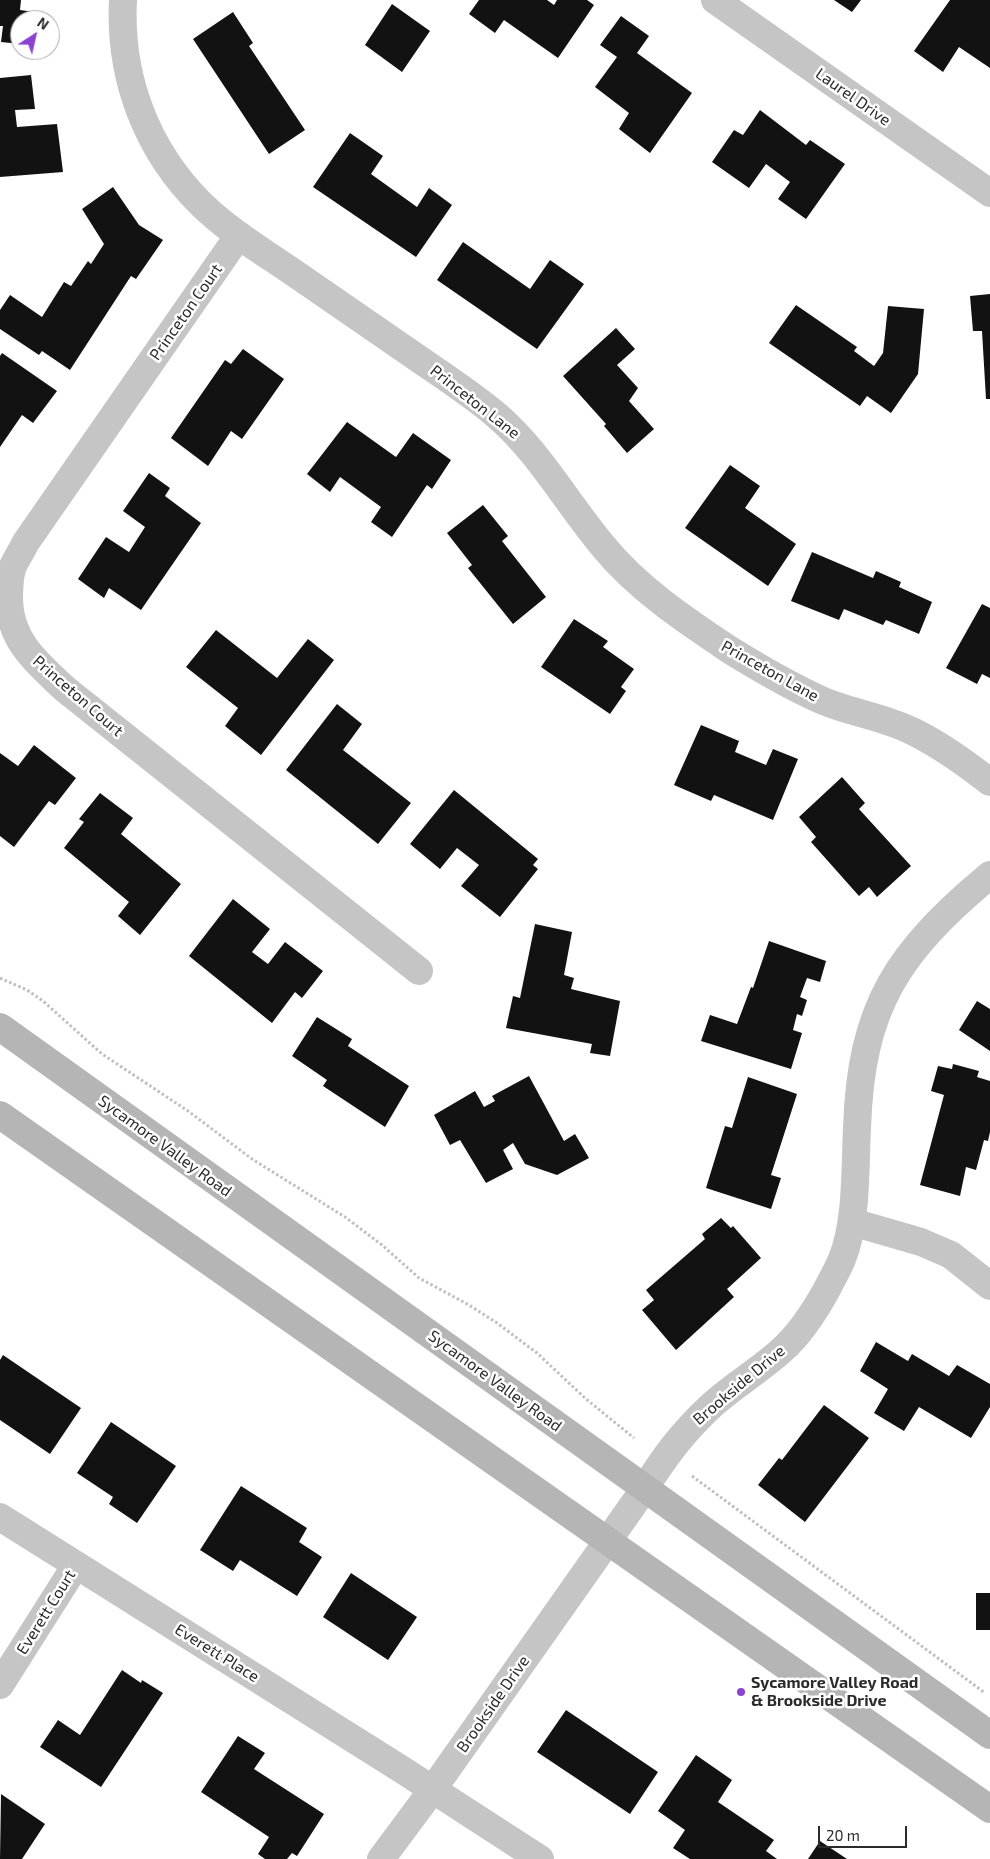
<!DOCTYPE html>
<html>
<head>
<meta charset="utf-8">
<style>
	body { margin:0 }
	#map { position:relative; width:990px; height:1859px; overflow:hidden; background:#fff; font-family:"Exo 2",sans-serif }
	canvas { display:block }
	.north { position:absolute; left:10px; top:10px; width:50px; height:50px; box-sizing:border-box; background:#fff; border:1px solid #aaa; border-radius:50%; rotate:35deg; font-size:14px; font-weight:700; line-height:20px; text-align:center; color:#2b2b2b }
	.north::after { content:''; display:block; margin:auto; width:18px; height:22px; background:#8b42ce; clip-path:polygon(50% 0,100% 100%,50% 72%,0 100%) }
	.scale { position:absolute; left:818px; top:1826px; width:89px; height:22px; box-sizing:border-box; border:2px solid #2b2b2b; border-top:0; padding-left:6px; font-size:15px; line-height:18px; white-space:nowrap; color:#2b2b2b; -webkit-text-stroke:4px #fff; paint-order:stroke }
</style>
</head>
<body>
<div id="map">
<canvas width="990" height="1859"></canvas>
<div class="north">N</div>
<div class="scale">20 m</div>
</div>
<script>
const ctx = document.querySelector('canvas').getContext('2d');
ctx.lineJoin = 'round';
function fillPath(path, color) {
  ctx.fillStyle = color;
  ctx.fill(path, 'evenodd');
}
function stroke(path, color, width, dash) {
  ctx.strokeStyle = color;
  ctx.lineWidth = width;
  ctx.lineCap = dash ? 'butt' : 'round';
  ctx.setLineDash(dash || []);
  ctx.stroke(path);
}
function drawText(font, color, halo, rows, align = 'center') {
  ctx.font = font + ' "Exo 2",sans-serif';
  ctx.lineWidth = 5;
  ctx.setLineDash([]);
  ctx.textBaseline = 'middle';
  ctx.strokeStyle = halo;
  ctx.fillStyle = color;
  for (const [text, x, y, turn = 0] of rows) {
    ctx.save();
    ctx.translate(x, y);
    ctx.rotate((+turn || 0) * Math.PI / 180);
    ctx.textAlign = isNaN(turn) ? turn : align;
    if (halo) ctx.strokeText(text, 0, 0);
    ctx.fillText(text, 0, 0);
    ctx.restore();
  }
}
fillPath(new Path2D(`
	M 0,0 L 21,0 L 20,10 L 42,13 L 41,20 L 20,20 L 20,44 L 1,42 L 3,26 L 0,26 Z
	M 479,0 L 547,0 L 554,5 L 557,0 L 587,0 L 594,5 L 558,58 L 504,20 L 495,33 L 469,14 Z
	M 834,0 L 861,0 L 852,12 Z
	M 950,0 L 990,0 L 990,68 L 959,47 L 943,72 L 914,51 Z
	M 392,4 L 430,31 L 402,72 L 365,45 Z
	M 233,12 L 253,43 L 249,46 L 305,130 L 269,154 L 193,39 Z
	M 621,16 L 649,36 L 637,53 L 692,93 L 650,153 L 619,129 L 629,113 L 595,87 L 617,57 L 600,45 Z
	M 31,75 L 35,109 L 15,110 L 17,127 L 57,124 L 63,172 L 0,177 L 0,78 Z
	M 760,110 L 806,145 L 810,140 L 845,164 L 806,219 L 778,199 L 790,182 L 766,164 L 749,188 L 712,162 L 734,130 L 743,135 Z
	M 350,133 L 383,156 L 371,174 L 417,207 L 429,188 L 452,205 L 416,257 L 313,187 Z
	M 113,187 L 139,225 L 163,240 L 136,279 L 131,276 L 70,370 L 42,351 L 39,355 L 0,329 L 0,310 L 10,295 L 42,317 L 64,282 L 71,286 L 88,261 L 91,264 L 104,244 L 82,209 Z
	M 463,242 L 530,289 L 550,260 L 584,284 L 537,349 L 437,280 Z
	M 990,294 L 990,399 L 986,399 L 982,331 L 973,331 L 970,296 Z
	M 796,305 L 857,347 L 854,351 L 874,366 L 883,353 L 888,306 L 924,309 L 918,374 L 891,413 L 867,396 L 860,406 L 769,343 Z
	M 616,328 L 635,349 L 617,365 L 638,388 L 629,401 L 654,429 L 627,453 L 604,426 L 606,424 L 563,376 Z
	M 243,349 L 284,379 L 242,439 L 231,431 L 208,466 L 171,438 L 225,360 L 231,364 Z
	M 2,353 L 57,391 L 33,423 L 22,415 L 0,447 L 0,356 Z
	M 347,422 L 396,457 L 413,433 L 451,460 L 432,489 L 427,485 L 392,537 L 371,522 L 381,507 L 340,477 L 330,492 L 307,474 Z
	M 730,465 L 760,486 L 745,508 L 796,544 L 768,586 L 685,528 Z
	M 149,473 L 170,488 L 165,496 L 201,523 L 141,610 L 109,588 L 104,598 L 78,579 L 106,537 L 129,552 L 145,527 L 123,511 Z
	M 483,505 L 508,536 L 502,541 L 546,597 L 513,624 L 468,568 L 472,565 L 447,533 Z
	M 812,552 L 873,578 L 876,571 L 901,582 L 899,587 L 932,602 L 919,634 L 886,620 L 883,625 L 844,609 L 839,620 L 791,601 Z
	M 982,604 L 990,608 L 990,678 L 982,674 L 977,684 L 946,668 Z
	M 574,619 L 608,641 L 603,647 L 634,669 L 621,687 L 626,691 L 610,714 L 541,667 Z
	M 216,630 L 277,678 L 308,639 L 334,660 L 261,755 L 225,726 L 238,708 L 186,667 Z
	M 337,704 L 362,724 L 343,750 L 411,803 L 378,844 L 286,770 Z
	M 701,725 L 739,741 L 735,752 L 766,765 L 773,749 L 798,759 L 773,820 L 714,795 L 711,801 L 674,785 Z
	M 34,745 L 76,778 L 55,805 L 49,801 L 14,847 L 0,836 L 0,753 L 18,766 Z
	M 842,777 L 865,803 L 859,809 L 911,866 L 877,897 L 869,887 L 859,896 L 811,842 L 816,837 L 799,817 Z
	M 454,790 L 538,859 L 533,865 L 538,869 L 500,917 L 461,886 L 479,865 L 457,848 L 440,869 L 410,844 Z
	M 100,793 L 133,818 L 121,834 L 181,884 L 140,935 L 118,916 L 129,902 L 64,848 L 84,822 L 79,819 Z
	M 233,899 L 270,929 L 252,952 L 268,964 L 285,942 L 323,971 L 302,998 L 295,992 L 272,1023 L 189,956 Z
	M 535,924 L 572,932 L 564,975 L 574,978 L 571,989 L 620,1001 L 610,1056 L 590,1053 L 592,1044 L 506,1028 L 513,996 L 520,998 Z
	M 769,941 L 826,961 L 820,982 L 807,978 L 800,997 L 807,1000 L 802,1016 L 797,1014 L 793,1030 L 802,1033 L 791,1069 L 701,1041 L 710,1015 L 737,1024 L 751,987 L 753,988 Z
	M 977,1001 L 990,1009 L 990,1051 L 959,1030 Z
	M 317,1017 L 352,1039 L 348,1046 L 409,1086 L 385,1127 L 323,1086 L 327,1080 L 292,1056 Z
	M 953,1064 L 979,1071 L 977,1077 L 990,1081 L 990,1132 L 988,1141 L 984,1140 L 976,1170 L 966,1167 L 960,1196 L 920,1185 L 944,1095 L 931,1091 L 938,1066 L 952,1069 Z
	M 529,1076 L 564,1141 L 575,1134 L 589,1158 L 557,1175 L 525,1164 L 513,1143 L 503,1150 L 513,1169 L 486,1183 L 460,1140 L 450,1145 L 434,1115 L 475,1091 L 484,1107 L 495,1101 L 492,1096 Z
	M 748,1077 L 797,1094 L 771,1175 L 781,1178 L 771,1209 L 706,1188 L 725,1126 L 732,1128 Z
	M 721,1218 L 731,1228 L 733,1226 L 761,1258 L 727,1289 L 734,1297 L 676,1350 L 642,1310 L 654,1300 L 646,1290 L 705,1239 L 702,1234 Z
	M 876,1342 L 908,1361 L 912,1354 L 949,1376 L 957,1365 L 990,1384 L 990,1407 L 971,1438 L 919,1407 L 904,1431 L 874,1413 L 888,1389 L 860,1371 Z
	M 3,1355 L 81,1408 L 50,1454 L 0,1420 L 0,1360 Z
	M 824,1405 L 869,1438 L 805,1522 L 758,1485 L 779,1458 L 782,1460 Z
	M 111,1422 L 176,1466 L 137,1523 L 109,1504 L 113,1497 L 77,1473 Z
	M 241,1486 L 307,1528 L 299,1542 L 322,1557 L 297,1596 L 240,1560 L 233,1571 L 200,1550 Z
	M 351,1573 L 417,1617 L 388,1660 L 323,1617 Z
	M 976,1593 L 990,1593 L 990,1630 L 976,1630 Z
	M 122,1670 L 141,1683 L 142,1680 L 163,1693 L 101,1787 L 40,1747 L 58,1720 L 80,1735 Z
	M 566,1710 L 658,1772 L 630,1814 L 537,1752 Z
	M 238,1736 L 265,1753 L 254,1769 L 324,1814 L 297,1856 L 292,1853 L 287,1859 L 265,1859 L 258,1854 L 269,1837 L 201,1792 Z
	M 696,1755 L 732,1780 L 718,1802 L 774,1840 L 766,1851 L 777,1859 L 690,1859 L 673,1848 L 685,1830 L 658,1811 Z
	M 1,1794 L 45,1824 L 22,1859 L 0,1859 Z
	M 820,1841 L 847,1859 L 808,1859 Z`), '#121212');
stroke(new Path2D(`
	M 0,978 L 27,990 L 43,1001 L 102,1054 L 188,1111 L 252,1159 L 345,1217 L 382,1245 L 419,1278 L 469,1305 L 497,1323 L 537,1353 L 586,1399 L 634,1438
	M 692,1476 L 985,1693`), '#bfbfbf', 3, [2.5, 2.5]);
stroke(new Path2D(`
	M 123,0 C 119,77 146,150 202,205 C 231,233 267,254 300,277 C 339,304 377,330 416,357 C 442,375 470,393 495,414 C 539,451 566,502 603,546 C 637,588 685,620 730,650 C 759,668 790,686 821,700 C 851,713 885,717 914,732 C 942,746 965,763 990,782
	M 715,0 L 990,193
	M 239,235 L 26,542 C 22,550 17,558 13,566 C 9,576 9,589 9,600 C 10,641 37,663 65,689 L 419,971
	M 852,1222 L 921,1242 L 951,1255 L 990,1286
	M 0,1517 L 401,1769 L 540,1859
	M 0,1685 L 76,1565
	M 381,1859 L 433,1789 L 645,1488 C 665,1456 683,1432 711,1406 C 733,1386 760,1370 782,1350 C 801,1333 815,1311 827,1289 C 832,1279 838,1269 842,1259 C 857,1223 855,1167 857,1128 C 861,1005 898,952 990,875`), '#c5c5c5', 28);
stroke(new Path2D(`
	M 0,1027 L 990,1735
	M 0,1115 L 990,1809`), '#b5b5b5', 28);
for (const [x, y, r, color] of [
	[741,1692,5,"#8b42ce"]
]) {
  const dot = new Path2D();
  dot.arc(x, y, r, 0, 2 * Math.PI);
  ctx.fillStyle = color;
  ctx.fill(dot);
  stroke(dot, '#fff', 2);
}
drawText('16px', '#2b2b2b', '#fff', [
	["Laurel Drive",853,97,35],
	["Princeton Court",186,312,-55],
	["Princeton Lane",475,402,38],
	["Princeton Lane",770,671,29],
	["Princeton Court",78,696,41],
	["Sycamore Valley Road",165,1146,36],
	["Sycamore Valley Road",495,1381,36],
	["Brookside Drive",739,1385,-40],
	["Everett Court",46,1612,-58],
	["Everett Place",217,1653,32],
	["Brookside Drive",493,1704,-55]
]);
drawText('bold 16px', '#2b2b2b', '#fff', [
	["Sycamore Valley Road",751,1683],
	["& Brookside Drive",751,1701]
], 'left');
</script>
</body>
</html>
